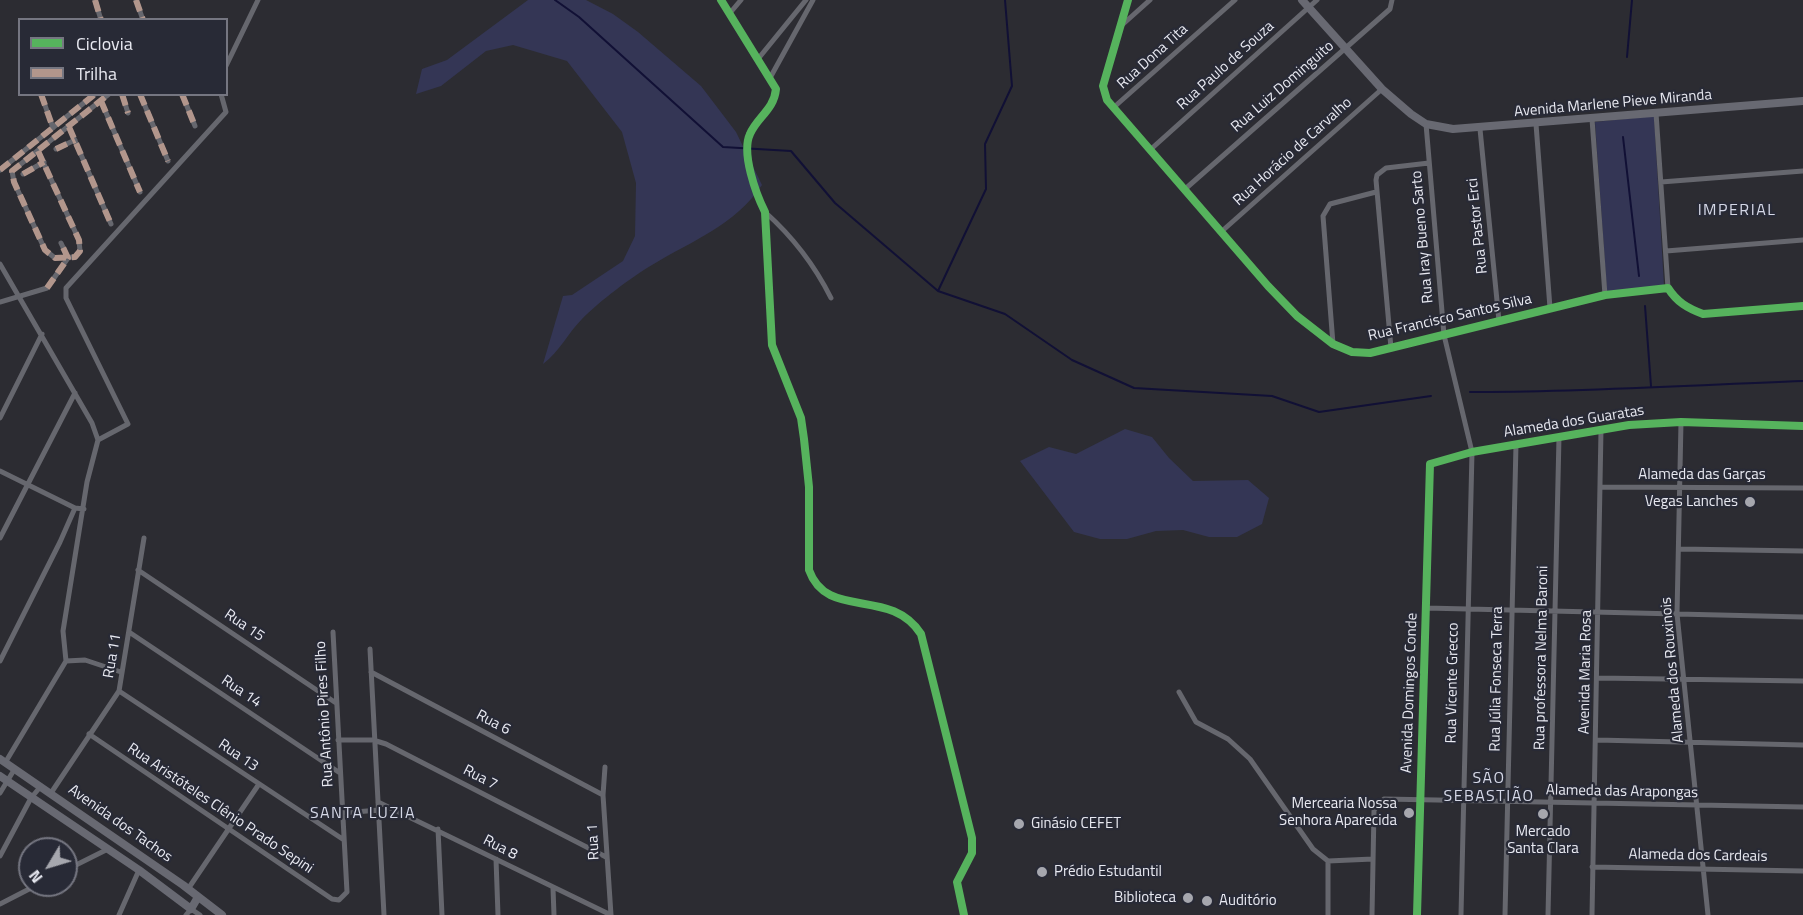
<!DOCTYPE html>
<html>
<head>
<meta charset="utf-8">
<style>
	body { margin:0 }
	#map { position:relative; width:1803px; height:915px; overflow:hidden; background:#2c2c32; font-family:"Titillium Web",sans-serif }
	canvas { display:block }
	.legend { position:absolute; left:18px; top:18px; width:210px; height:78px; box-sizing:border-box; background:#282a36; border:2px solid #757681; margin:0; padding:8px 10px; list-style:none; font-size:18px; color:#e8e9f1 }
	.legend li { display:flex; align-items:center; gap:12px; height:30px }
	.legend b { width:30px; border:2px solid #757681 }
	.north { position:absolute; left:18px; top:837px; width:60px; height:60px; box-sizing:border-box; background:#282a36; border:2px solid #757681; border-radius:50%; rotate:232deg; font-size:16px; font-weight:700; line-height:24px; text-align:center; color:#e8e9f1 }
	.north::after { content:''; display:block; margin:auto; width:21px; height:27px; background:#a6a7ae; clip-path:polygon(50% 0,100% 100%,50% 72%,0 100%) }
</style>
</head>
<body>
<div id="map">
<canvas width="1803" height="915"></canvas>
<ul class="legend">
<li><b style="height:8px;background:#56b35d"></b>Ciclovia</li>
<li><b style="height:8px;background:#b2968c"></b>Trilha</li>
</ul>
<div class="north">N</div>
</div>
<script>
const ctx = document.querySelector('canvas').getContext('2d');
ctx.lineJoin = 'round';
function fillPath(path, color) {
  ctx.fillStyle = color;
  ctx.fill(path, 'evenodd');
}
function stroke(path, color, width, dash) {
  ctx.strokeStyle = color;
  ctx.lineWidth = width;
  ctx.lineCap = dash ? 'butt' : 'round';
  ctx.setLineDash(dash || []);
  ctx.stroke(path);
}
function drawText(font, color, halo, rows, align = 'center') {
  ctx.font = font + ' "Titillium Web",sans-serif';
  ctx.lineWidth = 4.5;
  ctx.setLineDash([]);
  ctx.textBaseline = 'middle';
  ctx.strokeStyle = halo;
  ctx.fillStyle = color;
  for (const [text, x, y, turn = 0] of rows) {
    ctx.save();
    ctx.translate(x, y);
    ctx.rotate((+turn || 0) * Math.PI / 180);
    ctx.textAlign = isNaN(turn) ? turn : align;
    if (halo) ctx.strokeText(text, 0, 0);
    ctx.fillText(text, 0, 0);
    ctx.restore();
  }
}
fillPath(new Path2D(`
	M 528,0 L 586,0 L 613,14 L 638,32 L 701,86 L 736,132 L 762,185 C 734,226 693,240 652,265 C 630,278 600,301 582,319 C 568,333 560,351 543,364 L 563,296 L 572,295 L 623,261 L 635,236 L 636,183 L 622,132 L 567,61 L 513,45 L 486,51 L 441,86 L 416,94 L 422,69 L 447,60 Z
	M 1654,116 L 1664,286 L 1607,292 L 1595,122 Z
	M 1125,429 L 1152,437 L 1169,458 L 1193,481 L 1248,480 L 1269,498 L 1262,524 L 1237,537 L 1209,537 L 1183,530 L 1156,531 L 1127,539 L 1100,539 L 1074,532 L 1020,461 L 1049,447 L 1076,454 Z`), '#343655');
stroke(new Path2D(`
	M 555,0 L 579,17 L 723,147 L 791,151 L 835,203 L 938,291 L 1005,314 L 1072,360 L 1134,388 L 1272,396 L 1319,412 L 1431,396
	M 1627,57 L 1632,0
	M 1623,137 L 1639,276
	M 938,291 L 986,189 L 985,144 L 1012,86 L 1005,0
	M 1645,306 L 1651,386
	M 1470,392 C 1582,392 1692,385 1803,381`), '#111035', 2);
stroke(new Path2D(`
	M 95,0 L 101,20
	M 136,0 L 143,20
	M 721,0 L 776,89 C 774,110 757,117 750,134 C 741,153 756,194 765,212 L 772,345 L 801,418 L 804,439 L 809,487 L 809,570 C 827,621 890,586 921,634 L 972,838 L 972,853 L 957,882 L 964,915
	M 1128,0 L 1103,86 L 1107,100 L 1268,286 L 1297,316 L 1333,344 L 1352,352 L 1370,353 L 1605,295 L 1668,288 C 1677,302 1687,308 1703,314 L 1803,306
	M 730,13 L 741,0
	M 1122,25 L 1150,0
	M 758,59 L 806,0
	M 226,66 L 258,0
	M 770,78 L 813,0
	M 41,94 L 53,128
	M 122,94 L 128,113
	M 140,94 L 168,161
	M 182,94 L 195,126
	M 101,101 L 140,192
	M 1113,108 L 1235,0
	M 1656,113 L 1668,288
	M 1592,119 L 1605,295
	M 1426,124 L 1444,335 L 1472,452 L 1461,915
	M 1536,124 L 1550,308
	M 69,127 L 111,224
	M 1480,129 L 1499,321
	M 56,149 L 75,140
	M 1150,150 L 1317,0
	M 38,151 L 79,240 L 80,251 L 75,257 L 55,258 L 45,250 L 14,182 L 12,171 L 109,94
	M 0,170 L 95,94
	M 23,174 L 44,162
	M 1661,182 L 1803,171
	M 1184,190 L 1390,9 L 1392,0
	M 765,212 C 793,237 814,264 831,298
	M 1221,232 L 1382,89
	M 1666,251 L 1803,240
	M 0,264 L 92,423 L 98,440 L 87,482 L 63,631 L 66,661 L 5,763
	M 0,302 L 47,288 L 68,258 L 61,243
	M 1333,344 L 1323,216 L 1330,204 L 1376,192
	M 1391,348 L 1376,180 L 1377,175 L 1386,168 L 1429,163
	M 0,418 L 42,334
	M 1681,422 L 1677,614 L 1708,915
	M 98,440 L 128,424 L 66,298 L 66,288 L 226,112 L 221,94
	M 0,471 L 75,508 L 84,509
	M 1601,487 L 1803,488
	M 0,538 L 75,393
	M 1680,549 L 1803,551
	M 138,570 L 336,703
	M 1426,608 L 1803,617
	M 129,632 L 340,773
	M 370,649 L 384,915
	M 0,661 L 60,542 L 75,508
	M 66,661 L 85,660 L 121,672
	M 371,672 L 603,795
	M 1598,678 L 1803,681
	M 119,691 L 344,840
	M 1179,692 L 1196,722 L 1228,739 L 1250,759 L 1313,849 L 1328,861
	M 89,734 L 332,899 L 339,900 L 347,892 L 333,632
	M 338,740 L 373,740 L 386,744 L 606,857
	M 1597,740 L 1803,745
	M 605,767 L 603,795 L 611,915
	M 0,793 L 14,770
	M 51,793 L 119,691 L 144,538
	M 378,802 L 611,915
	M 343,813 L 379,810
	M 438,829 L 442,915
	M 0,856 L 31,798 L 41,786
	M 496,859 L 498,915
	M 1328,861 L 1373,859
	M 1592,867 L 1803,871
	M 66,870 L 108,849
	M 553,888 L 554,915
	M 188,889 L 259,784
	M 0,904 L 37,885
	M 119,915 L 139,870
	M 186,915 L 191,909 L 200,915
	M 1328,915 L 1328,861
	M 1372,915 L 1374,810 L 1384,799 L 1803,807
	M 1417,915 L 1430,464 L 1472,452 L 1629,425 L 1681,422 L 1803,426
	M 1505,915 L 1516,444
	M 1548,915 L 1559,437
	M 1592,915 L 1601,430`), '#66676e', 5);
stroke(new Path2D(`
	M 1302,0 L 1382,89 L 1411,114 L 1426,124 L 1453,129 L 1803,101
	M 0,759 L 183,885 L 222,915
	M 0,776 L 139,870 L 191,909 L 198,897`), '#686972', 8);
stroke(new Path2D(`
	M 95,0 L 101,20
	M 136,0 L 143,20
	M 41,94 L 53,128
	M 122,94 L 128,113
	M 140,94 L 168,161
	M 182,94 L 195,126
	M 101,101 L 140,192
	M 69,127 L 111,224
	M 56,149 L 75,140
	M 38,151 L 79,240 L 80,251 L 75,257 L 55,258 L 45,250 L 14,182 L 12,171 L 109,94
	M 0,170 L 95,94
	M 23,174 L 44,162
	M 47,288 L 68,258 L 61,243`), '#b2968c', 6, [12, 6]);
stroke(new Path2D(`
	M 721,0 L 776,89 C 774,110 757,117 750,134 C 741,153 756,194 765,212 L 772,345 L 801,418 L 804,439 L 809,487 L 809,570 C 827,621 890,586 921,634 L 972,838 L 972,853 L 957,882 L 964,915
	M 1128,0 L 1103,86 L 1107,100 L 1268,286 L 1297,316 L 1333,344 L 1352,352 L 1370,353 L 1605,295 L 1668,288 C 1677,302 1687,308 1703,314 L 1803,306
	M 1417,915 L 1430,464 L 1472,452 L 1629,425 L 1681,422 L 1803,426`), '#56b35d', 8);
for (const [x, y, r, color] of [
	[1750,502,6,"#a6a7ae"],
	[1409,813,6,"#a6a7ae"],
	[1543,814,6,"#a6a7ae"],
	[1019,824,6,"#a6a7ae"],
	[1042,872,6,"#a6a7ae"],
	[1188,898,6,"#a6a7ae"],
	[1207,901,6,"#a6a7ae"]
]) {
  const dot = new Path2D();
  dot.arc(x, y, r, 0, 2 * Math.PI);
  ctx.fillStyle = color;
  ctx.fill(dot);
  stroke(dot, '#282a36', 2);
}
drawText('15px', '#e8e9f1', '#282a36', [
	["Rua Dona Tita",1153,57,-42],
	["Rua Paulo de Souza",1226,66,-42],
	["Rua Luiz Dominguito",1283,87,-41],
	["Avenida Marlene Pieve Miranda",1613,104,-5],
	["Rua Horácio de Carvalho",1293,152,-42],
	["Rua Pastor Erci",1478,226,-96],
	["Rua Iray Bueno Sarto",1423,237,-95],
	["Rua Francisco Santos Silva",1450,318,-13],
	["Alameda dos Guaratas",1574,422,-9],
	["Alameda das Garças",1702,475],
	["Rua 15",244,626,34],
	["Rua 11",113,656,-80],
	["Rua professora Nelma Baroni",1542,658,-89],
	["Alameda dos Rouxinois",1673,670,-95],
	["Avenida Maria Rosa",1586,672,-89],
	["Rua Júlia Fonseca Terra",1497,679,-89],
	["Rua Vicente Grecco",1453,683,-89],
	["Rua 14",241,692,34],
	["Avenida Domingos Conde",1410,693,-88],
	["Rua Antônio Pires Filho",325,714,-93],
	["Rua 6",493,723,28],
	["Rua 13",238,756,34],
	["Rua 7",480,778,27],
	["Alameda das Arapongas",1622,792,1],
	["Rua Aristóteles Clênio Prado Sepini",220,809,34],
	["Avenida dos Tachos",120,824,35],
	["Rua 1",594,842,-93],
	["Rua 8",500,848,27],
	["Alameda dos Cardeais",1698,856,1]
]);
drawText('15px', '#e8e9f1', '#282a36', [
	["Vegas Lanches",1738,502],
	["Mercearia Nossa",1397,804],
	["Senhora Aparecida",1397,821],
	["Ginásio CEFET",1031,824,"left"],
	["Mercado",1543,832,"center"],
	["Santa Clara",1543,849,"center"],
	["Prédio Estudantil",1054,872,"left"],
	["Biblioteca",1176,898],
	["Auditório",1219,901,"left"]
], 'right');
ctx.letterSpacing = '1.5px';
drawText('16px', '#d5d8e7', '#282a36', [
	["IMPERIAL",1737,211],
	["SÃO",1489,779],
	["SEBASTIÃO",1489,797],
	["SANTA LUZIA",363,814]
]);
ctx.letterSpacing = '0px';
</script>
</body>
</html>
